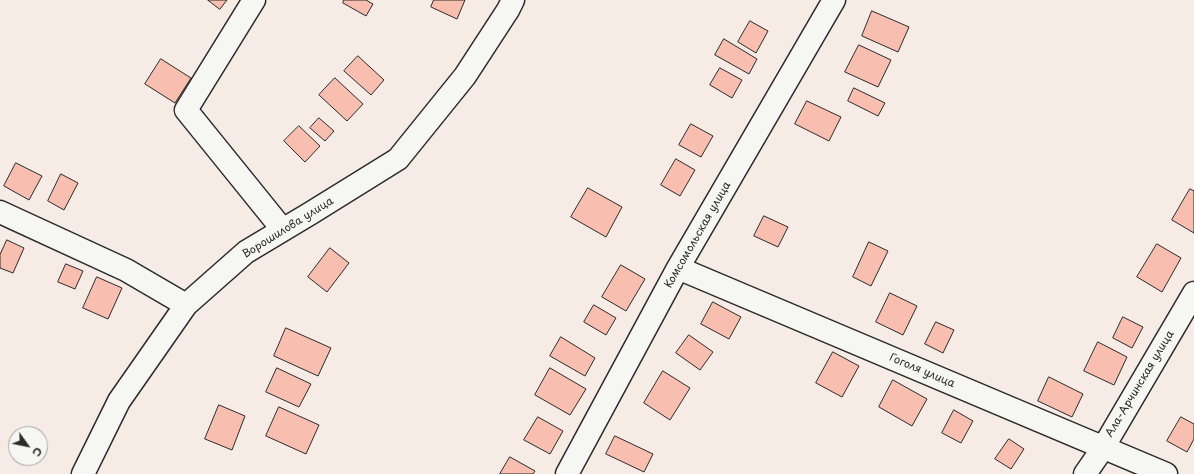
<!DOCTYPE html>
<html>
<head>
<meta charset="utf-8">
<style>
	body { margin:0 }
	#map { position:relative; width:1194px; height:474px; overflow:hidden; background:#f6ebe5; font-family:"Playpen Sans",sans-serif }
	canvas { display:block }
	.north { position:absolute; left:8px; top:426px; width:40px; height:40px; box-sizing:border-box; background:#f6f6f2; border:1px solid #a5a5a2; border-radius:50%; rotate:123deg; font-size:11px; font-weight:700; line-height:16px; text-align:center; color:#2b2b2b }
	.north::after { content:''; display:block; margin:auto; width:14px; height:18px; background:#2b2b2b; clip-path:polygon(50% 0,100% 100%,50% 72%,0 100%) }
</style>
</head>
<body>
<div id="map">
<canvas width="1194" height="474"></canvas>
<div class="north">С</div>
</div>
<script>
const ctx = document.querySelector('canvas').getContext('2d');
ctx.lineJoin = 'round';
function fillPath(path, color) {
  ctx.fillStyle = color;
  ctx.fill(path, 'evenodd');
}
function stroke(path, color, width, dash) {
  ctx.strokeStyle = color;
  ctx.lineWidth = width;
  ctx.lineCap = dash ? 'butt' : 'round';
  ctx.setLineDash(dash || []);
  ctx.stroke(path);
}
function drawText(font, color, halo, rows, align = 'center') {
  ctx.font = font + ' "Playpen Sans",sans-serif';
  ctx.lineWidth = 3;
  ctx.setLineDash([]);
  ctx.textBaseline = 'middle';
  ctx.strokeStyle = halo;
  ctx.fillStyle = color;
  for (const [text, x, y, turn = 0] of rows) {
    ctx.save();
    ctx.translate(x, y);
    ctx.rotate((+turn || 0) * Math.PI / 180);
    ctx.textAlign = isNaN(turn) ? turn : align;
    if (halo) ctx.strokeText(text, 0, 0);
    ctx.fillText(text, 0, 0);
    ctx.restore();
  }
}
const building = new Path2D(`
	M 208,0 L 227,0 L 220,9 Z
	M 344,0 L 366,0 L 373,4 L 366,16 L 343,3 Z
	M 434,0 L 465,0 L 457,19 L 431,7 Z
	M 872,11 L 909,27 L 898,52 L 862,36 Z
	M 750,21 L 768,31 L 756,53 L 738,42 Z
	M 724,39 L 757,59 L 749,74 L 715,55 Z
	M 859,45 L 891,60 L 878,87 L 845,72 Z
	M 358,56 L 384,80 L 371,95 L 344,71 Z
	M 161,59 L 191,78 L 175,103 L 145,84 Z
	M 720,68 L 742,80 L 732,98 L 710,85 Z
	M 335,78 L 363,104 L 347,121 L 319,95 Z
	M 854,88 L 885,103 L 878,116 L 848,101 Z
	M 807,101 L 841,117 L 829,141 L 795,124 Z
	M 319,118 L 334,131 L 325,141 L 310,128 Z
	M 691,124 L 713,136 L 701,157 L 679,145 Z
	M 299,126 L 320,146 L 305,162 L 284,141 Z
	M 676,159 L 695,170 L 680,196 L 661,185 Z
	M 16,163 L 42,176 L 29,200 L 4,186 Z
	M 61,174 L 78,183 L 64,210 L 48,201 Z
	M 588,188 L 622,207 L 606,237 L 571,217 Z
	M 1190,189 L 1194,191 L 1194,233 L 1172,220 Z
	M 764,216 L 788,227 L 778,247 L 754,236 Z
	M 7,240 L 24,248 L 13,273 L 0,268 L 0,255 Z
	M 869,242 L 888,251 L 871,286 L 853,277 Z
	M 1157,244 L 1181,258 L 1162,292 L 1137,277 Z
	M 330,248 L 349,263 L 327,292 L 308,277 Z
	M 66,264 L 83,271 L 75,289 L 58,282 Z
	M 621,265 L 645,279 L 626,311 L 602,297 Z
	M 97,277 L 122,288 L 108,319 L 83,308 Z
	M 890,293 L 917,306 L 903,335 L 876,322 Z
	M 713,302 L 741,317 L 729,339 L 701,324 Z
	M 594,305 L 616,318 L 606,335 L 584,322 Z
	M 1123,317 L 1143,327 L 1132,348 L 1113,338 Z
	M 936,322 L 954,330 L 943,353 L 925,344 Z
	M 286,328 L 331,348 L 318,376 L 274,356 Z
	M 689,335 L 713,352 L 700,370 L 676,353 Z
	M 561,337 L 595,358 L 585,376 L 550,356 Z
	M 1098,342 L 1127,357 L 1114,385 L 1084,371 Z
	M 833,352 L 859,366 L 842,397 L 816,383 Z
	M 277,368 L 311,384 L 299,407 L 266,392 Z
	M 550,368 L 586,389 L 570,415 L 535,395 Z
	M 663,371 L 690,388 L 670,420 L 644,403 Z
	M 1049,377 L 1083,394 L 1072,417 L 1038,401 Z
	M 893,380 L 927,399 L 912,426 L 879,407 Z
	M 219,405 L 245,416 L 232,450 L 205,439 Z
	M 279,407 L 319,425 L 306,454 L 266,436 Z
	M 954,410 L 973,421 L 961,443 L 942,433 Z
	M 538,417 L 563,431 L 550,454 L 524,440 Z
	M 1181,417 L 1194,424 L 1194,439 L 1187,452 L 1167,441 Z
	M 615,436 L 653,454 L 644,472 L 606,454 Z
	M 1009,439 L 1024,449 L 1011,469 L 995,459 Z
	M 510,457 L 535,471 L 533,474 L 500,474 Z`);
fillPath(building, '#f8beaf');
stroke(building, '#2b2b2b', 1);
const minor = new Path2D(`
	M 254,0 L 186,110 L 283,230
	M 0,212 L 126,270 L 186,305
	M 678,268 L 1166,474
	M 83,474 L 119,401 L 186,305 L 246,252 L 311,213 L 398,159 L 465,76 L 508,10 L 513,0
	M 567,474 L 678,268 L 834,0
	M 1085,474 L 1103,448 L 1194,293`);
stroke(minor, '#2b2b2b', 25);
stroke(minor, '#f6f6f2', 22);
drawText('11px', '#2b2b2b', '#f6f6f2', [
	["Ворошилова улица",288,228,-32],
	["Комсомольская улица",698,235,-60],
	["Гоголя улица",922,371,23],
	["Ала-Арчинская улица",1140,384,-59]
]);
</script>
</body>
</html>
